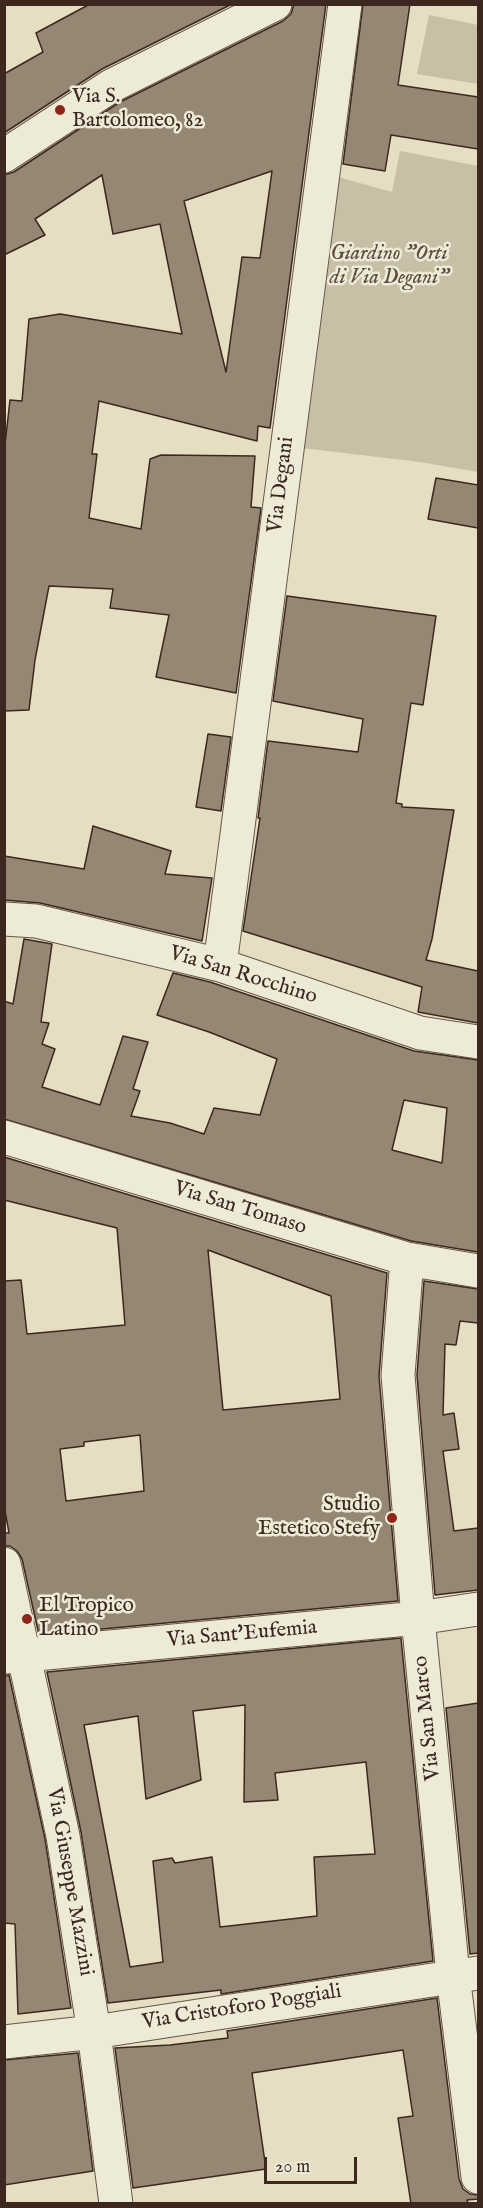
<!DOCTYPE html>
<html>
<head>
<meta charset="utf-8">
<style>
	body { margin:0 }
	#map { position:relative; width:483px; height:2208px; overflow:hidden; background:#e5dec3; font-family:"IM FELL English",serif }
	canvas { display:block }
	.frame { position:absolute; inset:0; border:6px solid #3c281e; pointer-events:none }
	.scale { position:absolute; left:264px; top:2157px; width:93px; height:27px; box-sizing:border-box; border:3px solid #3c281e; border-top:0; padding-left:8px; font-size:18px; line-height:21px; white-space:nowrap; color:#3c281e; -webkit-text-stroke:4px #eeead8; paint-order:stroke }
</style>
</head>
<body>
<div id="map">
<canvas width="483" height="2208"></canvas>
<div class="frame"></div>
<div class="scale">20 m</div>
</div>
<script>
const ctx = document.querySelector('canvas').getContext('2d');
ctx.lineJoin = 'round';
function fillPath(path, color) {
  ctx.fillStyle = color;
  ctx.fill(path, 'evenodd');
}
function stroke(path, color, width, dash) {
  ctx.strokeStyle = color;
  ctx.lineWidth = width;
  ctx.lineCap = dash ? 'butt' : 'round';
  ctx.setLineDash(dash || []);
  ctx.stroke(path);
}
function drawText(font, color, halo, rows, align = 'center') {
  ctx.font = font + ' "IM FELL English",serif';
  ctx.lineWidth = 5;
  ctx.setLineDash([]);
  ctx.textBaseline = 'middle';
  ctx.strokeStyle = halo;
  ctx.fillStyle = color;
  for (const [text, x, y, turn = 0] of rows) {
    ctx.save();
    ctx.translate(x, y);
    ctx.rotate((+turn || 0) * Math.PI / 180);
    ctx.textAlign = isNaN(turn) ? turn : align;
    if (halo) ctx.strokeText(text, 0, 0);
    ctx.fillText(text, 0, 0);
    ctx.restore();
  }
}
fillPath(new Path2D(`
	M 429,15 L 478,25 L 478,84 L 417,74 Z
	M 400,151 L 478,166 L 478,472 L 420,462 L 302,448 L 338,177 L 392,192 Z`), '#c8bfa7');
const building = new Path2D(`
	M 90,4 L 232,4 L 102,69 L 4,133 L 4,74 L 43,52 L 36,33 Z
	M 294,4 L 326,4 L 270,428 L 258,426 L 257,441 L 99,401 L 92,454 L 97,454 L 89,518 L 141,529 L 150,459 L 161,455 L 255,456 L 251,507 L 261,508 L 236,693 L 156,677 L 169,615 L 110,608 L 113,589 L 49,586 L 35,660 L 29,710 L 4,711 L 4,453 L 10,400 L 22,401 L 29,319 L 60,314 L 182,334 L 160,224 L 113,234 L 102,175 L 35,219 L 45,235 L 4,255 L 4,175 L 14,172 L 120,102 L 283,21 L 291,14 ZM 272,171 L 260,258 L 242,257 L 226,372 L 184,201 Z
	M 363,4 L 410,4 L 398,85 L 478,97 L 478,149 L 391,135 L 385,171 L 343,164 Z
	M 436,478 L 478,485 L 478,528 L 428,519 Z
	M 287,596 L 436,616 L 423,705 L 411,703 L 396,803 L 402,804 L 402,807 L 454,810 L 432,939 L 426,960 L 478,971 L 478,1023 L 418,1012 L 422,987 L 243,931 L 260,818 L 258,818 L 268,741 L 358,752 L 363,719 L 273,701 Z
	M 208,734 L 231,737 L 221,811 L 196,807 Z
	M 93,826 L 171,851 L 165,874 L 212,878 L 202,941 L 40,903 L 4,900 L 4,856 L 84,869 Z
	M 24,939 L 52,944 L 41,1022 L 49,1023 L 42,1044 L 55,1049 L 42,1087 L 100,1105 L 123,1036 L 148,1042 L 133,1089 L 140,1091 L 131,1116 L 170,1123 L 204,1134 L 214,1108 L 260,1115 L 277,1059 L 209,1032 L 157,1015 L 173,973 L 210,982 L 414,1051 L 478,1060 L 478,1252 L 411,1241 L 4,1119 L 4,1001 L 13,1004 ZM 404,1100 L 447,1108 L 442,1163 L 392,1150 Z
	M 4,1157 L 387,1273 L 379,1376 L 398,1601 L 39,1635 L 22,1559 L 17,1551 L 10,1546 L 4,1546 L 4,1533 L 9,1533 L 4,1505 L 4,1281 L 21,1280 L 27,1334 L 125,1325 L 117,1228 L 4,1200 ZM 208,1250 L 331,1296 L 340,1399 L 223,1410 ZM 140,1435 L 144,1491 L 66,1501 L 60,1449 L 84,1446 L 84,1442 Z
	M 424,1281 L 478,1289 L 478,1323 L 460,1321 L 456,1345 L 445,1344 L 443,1415 L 454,1413 L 459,1449 L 443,1451 L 454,1531 L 478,1528 L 478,1590 L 435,1595 L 417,1375 Z
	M 401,1638 L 433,1961 L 221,1994 L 221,1990 L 108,2003 L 81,1832 L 47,1672 ZM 245,1705 L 244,1802 L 278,1800 L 275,1773 L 366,1762 L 375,1854 L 314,1857 L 317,1916 L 220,1927 L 212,1857 L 175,1863 L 172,1858 L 153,1861 L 163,1962 L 130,1967 L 84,1725 L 138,1716 L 146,1799 L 201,1780 L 193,1711 Z
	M 9,1675 L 45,1839 L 71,2008 L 18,2014 L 15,1924 L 4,1923 L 4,1676 Z
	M 478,1703 L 478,1953 L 470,1954 L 446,1708 Z
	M 437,1998 L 459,2179 L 463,2189 L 470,2194 L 478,2195 L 478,2199 L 467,2200 L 468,2204 L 411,2204 L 398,2118 L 413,2116 L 403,2050 L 252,2073 L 266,2169 L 133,2188 L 115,2048 L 170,2045 L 228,2038 L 227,2031 Z
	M 78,2053 L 93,2171 L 4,2185 L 4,2060 Z`);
fillPath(building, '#948774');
stroke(building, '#3c281e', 1.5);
const minor = new Path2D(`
	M 4,156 L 111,86 L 275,4
	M 4,919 L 36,921 L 220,965 L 420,1033 L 478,1042
	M 220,965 L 345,4
	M 4,1137 L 407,1259 L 478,1271
	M 407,1259 L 398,1375 L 418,1618 L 453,1975 L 478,2177
	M 4,1564 L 63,1836 L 94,2032 L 116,2204
	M 4,1657 L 418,1618 L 478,1609
	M 4,2042 L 94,2032 L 478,1973`);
stroke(minor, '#665647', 35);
stroke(minor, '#eeead8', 33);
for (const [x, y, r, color] of [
	[60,110,6,"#8f2418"],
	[392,1518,6,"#8f2418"],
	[27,1619,6,"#8f2418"]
]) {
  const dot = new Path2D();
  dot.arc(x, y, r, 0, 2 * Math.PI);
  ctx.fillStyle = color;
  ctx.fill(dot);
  stroke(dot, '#eeead8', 2);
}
drawText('21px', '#3c281e', '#eeead8', [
	["Via S.",72,98],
	["Bartolomeo, 82",72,122],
	["Studio",380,1506,"right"],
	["Estetico Stefy",380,1530,"right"],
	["El Tropico",39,1607],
	["Latino",39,1631]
], 'left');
drawText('italic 21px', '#5f4e40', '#eeead8', [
	["Giardino \"Orti",389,255],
	["di Via Degani\"",389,279]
]);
drawText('21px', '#3c281e', '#eeead8', [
	["Via Degani",282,485,-83],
	["Via San Rocchino",243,976,17],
	["Via San Tomaso",240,1209,17],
	["Via Sant'Eufemia",242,1635,-5],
	["Via San Marco",428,1718,-96],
	["Via Giuseppe Mazzini",69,1882,80],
	["Via Cristoforo Poggiali",242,2008,-9]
]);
</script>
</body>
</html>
